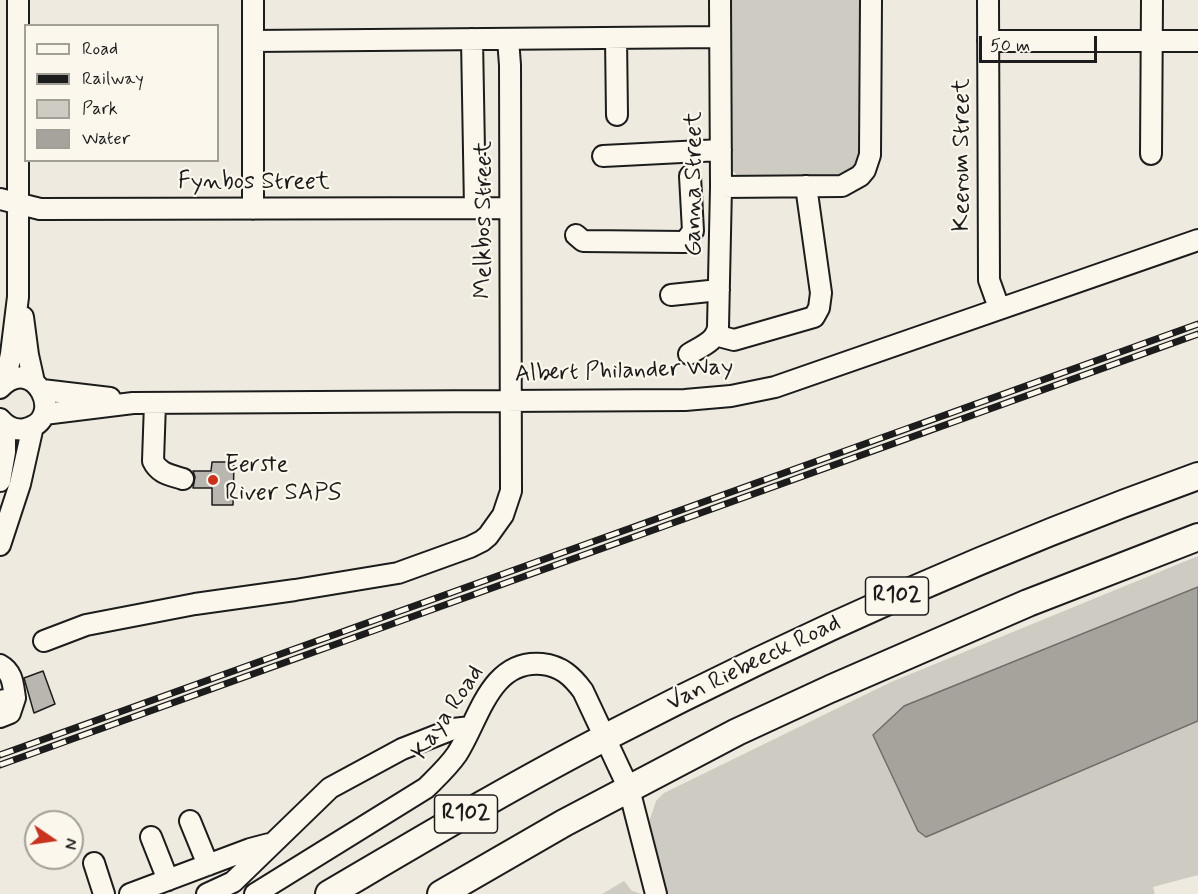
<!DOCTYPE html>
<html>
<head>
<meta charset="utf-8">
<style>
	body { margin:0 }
	#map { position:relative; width:1198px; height:894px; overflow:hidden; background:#eeeadf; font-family:Mynerve,sans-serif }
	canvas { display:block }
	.legend { position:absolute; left:24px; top:24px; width:195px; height:138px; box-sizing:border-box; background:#fbf7ec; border:2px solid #a29f99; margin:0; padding:8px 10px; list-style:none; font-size:18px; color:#1c1c1c }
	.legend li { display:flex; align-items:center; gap:12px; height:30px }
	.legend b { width:30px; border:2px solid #a29f99 }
	.north { position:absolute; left:24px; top:810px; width:60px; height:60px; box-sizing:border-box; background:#fbf7ec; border:2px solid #a29f99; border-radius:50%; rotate:103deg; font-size:16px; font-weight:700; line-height:24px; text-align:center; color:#1c1c1c }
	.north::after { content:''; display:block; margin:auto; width:21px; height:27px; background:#c8321e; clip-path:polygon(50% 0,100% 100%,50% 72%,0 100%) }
	.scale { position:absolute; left:979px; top:36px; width:118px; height:27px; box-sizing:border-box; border:3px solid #1c1c1c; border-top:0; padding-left:8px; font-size:18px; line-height:21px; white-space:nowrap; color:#1c1c1c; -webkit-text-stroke:4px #fbf7ec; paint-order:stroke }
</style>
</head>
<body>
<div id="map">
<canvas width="1198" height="894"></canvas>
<ul class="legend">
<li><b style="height:8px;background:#fbf7ec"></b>Road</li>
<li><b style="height:8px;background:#1c1c1c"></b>Railway</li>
<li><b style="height:16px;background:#ceccc2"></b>Park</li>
<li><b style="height:16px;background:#a6a39d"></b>Water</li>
</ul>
<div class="north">N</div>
<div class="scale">50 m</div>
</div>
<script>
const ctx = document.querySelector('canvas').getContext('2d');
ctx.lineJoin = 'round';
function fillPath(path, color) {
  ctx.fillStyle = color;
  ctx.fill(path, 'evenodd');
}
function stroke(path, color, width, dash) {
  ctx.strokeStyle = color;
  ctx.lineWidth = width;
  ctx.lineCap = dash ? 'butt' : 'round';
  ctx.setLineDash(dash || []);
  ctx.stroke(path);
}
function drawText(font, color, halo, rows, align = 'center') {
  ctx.font = font + ' Mynerve,sans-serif';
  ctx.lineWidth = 4.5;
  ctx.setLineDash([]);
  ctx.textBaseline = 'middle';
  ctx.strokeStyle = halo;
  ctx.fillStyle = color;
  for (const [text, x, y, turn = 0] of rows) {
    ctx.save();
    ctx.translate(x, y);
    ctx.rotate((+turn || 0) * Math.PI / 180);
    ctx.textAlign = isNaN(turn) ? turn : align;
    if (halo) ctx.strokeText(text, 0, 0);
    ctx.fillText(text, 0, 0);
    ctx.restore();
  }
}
fillPath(new Path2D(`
	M 726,0 L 864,0 L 865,154 L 850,177 L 740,178 L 731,169 L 728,164 Z
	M 1198,556 L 1198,587 L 904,706 L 873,735 L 918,831 L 926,837 L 1198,721 L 1198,875 L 1153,887 L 1155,894 L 666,894 L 649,822 L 656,801 L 664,793 L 891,682 Z
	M 624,881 L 632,891 L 642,894 L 602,894 Z`), '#ceccc2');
const water = new Path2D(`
	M 1198,587 L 1198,721 L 926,837 L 918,831 L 873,735 L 904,706 Z`);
fillPath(water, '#a6a39d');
stroke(water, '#6f6d69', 1.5);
const building = new Path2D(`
	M 212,462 L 234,462 L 233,505 L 212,505 L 212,488 L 193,488 L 195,477 L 193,471 L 211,471 Z
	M 43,671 L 55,704 L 34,713 L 24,678 Z`);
fillPath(building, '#b9b6af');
stroke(building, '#1c1c1c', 1.5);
const minor = new Path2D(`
	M 988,0 L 989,280 L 999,308
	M 616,38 L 617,115
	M 472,39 L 475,208
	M 253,41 L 720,37
	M 988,41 L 1198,41
	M 1151,154 L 1152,0
	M 603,156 L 721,150
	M 721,187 L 842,186 L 860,176 L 865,170 L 870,155 L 871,0
	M 0,199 L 40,209 L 510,208
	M 253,209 L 253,0
	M 576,235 L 583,241 L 685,242 L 693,231 L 690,176
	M 671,295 L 719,290
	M 23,317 L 28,355 L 34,382
	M 715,335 L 734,340 L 814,317 L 819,308 L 821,293 L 806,186
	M 689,354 C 700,347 717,341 718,327 L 721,187 L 720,0
	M 5,383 L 11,354 L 18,297 L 18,0
	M 0,388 C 34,352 68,420 25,429 C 15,431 6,426 0,419
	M 42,390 L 110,398
	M 155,403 L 153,461 C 159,474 171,475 183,479
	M 44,414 L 133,403 L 685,400 L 731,396 L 775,387 L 1198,240
	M 0,481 L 5,452 L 5,424
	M 0,545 L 20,484 L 33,426
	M 44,641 L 86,625 L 195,604 L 295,590 L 398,573 L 470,547 L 482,541 L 488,536 L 503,515 L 511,491 L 510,65 L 508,39
	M 0,665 C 13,672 13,685 15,698 L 0,701
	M 0,717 L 10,713 L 15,698
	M 190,821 L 208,865
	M 151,837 L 168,880
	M 94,863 L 104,894
	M 130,894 L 250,849 L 269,844
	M 207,894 L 233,882 L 330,788 L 402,749 L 453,729 L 471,727
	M 255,894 L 426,788 C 437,777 448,767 457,754 C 479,720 490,659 542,664 C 561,666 572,676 583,691 L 629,789 L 656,894`);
const major = new Path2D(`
	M 329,894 C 421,840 513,785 608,736 C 799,637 995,549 1198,476
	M 441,894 L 564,823 L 737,732 L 830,689 L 1028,603 L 1198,537`);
stroke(minor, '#1c1c1c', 24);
stroke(major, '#1c1c1c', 30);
stroke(minor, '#fbf7ec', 20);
stroke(major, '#fbf7ec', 26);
const rail = new Path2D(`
	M 0,755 L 1198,324
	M 0,765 L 1198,334`);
stroke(rail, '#1c1c1c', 7);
stroke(rail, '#fbf7ec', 4.5, [14]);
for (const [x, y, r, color] of [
	[213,480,6,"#c8321e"]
]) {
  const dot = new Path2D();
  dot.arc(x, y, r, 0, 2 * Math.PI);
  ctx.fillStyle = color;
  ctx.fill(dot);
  stroke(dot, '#fbf7ec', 2);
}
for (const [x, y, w] of [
	[897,596,63],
	[466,814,63]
]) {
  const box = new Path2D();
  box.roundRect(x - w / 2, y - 19, w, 38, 4.5);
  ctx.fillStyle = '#fbf7ec';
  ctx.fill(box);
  stroke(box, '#1c1c1c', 1.5);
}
drawText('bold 22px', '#1c1c1c', null, [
	["R102",897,596],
	["R102",466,814]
]);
drawText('24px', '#1c1c1c', '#fbf7ec', [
	["Keerom Street",963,155,-90],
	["Fynbos Street",254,183],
	["Ganna Street",695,184,-90],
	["Melkbos Street",485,220,-90],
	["Albert Philander Way",624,372,-2],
	["Van Riebeeck Road",754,664,-26],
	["Kaya Road",449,713,-56]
]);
drawText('24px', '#1c1c1c', '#fbf7ec', [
	["Eerste",225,466],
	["River SAPS",225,494]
], 'left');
</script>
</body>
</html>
